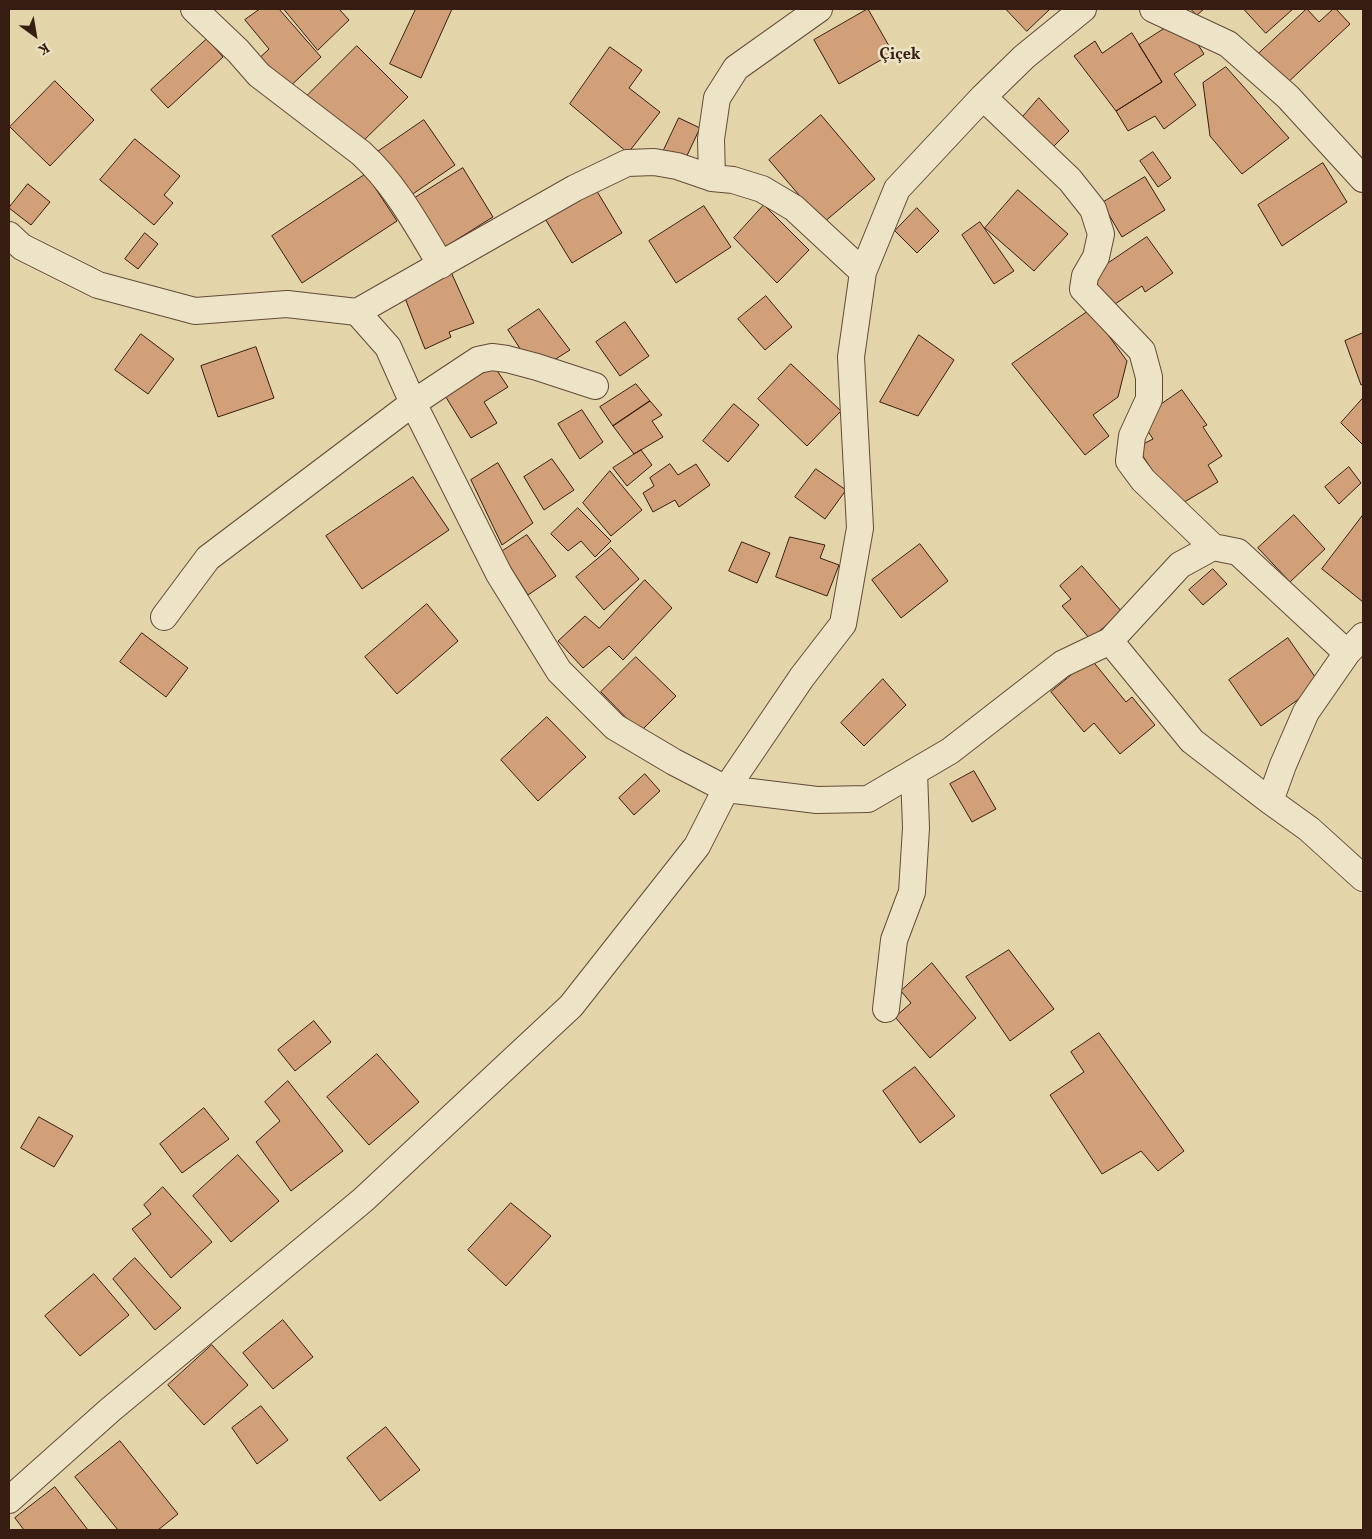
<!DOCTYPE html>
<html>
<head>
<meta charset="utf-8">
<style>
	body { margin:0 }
	#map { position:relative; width:1372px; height:1539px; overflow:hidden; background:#e4d4a9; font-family:Vollkorn,serif }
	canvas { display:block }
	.frame { position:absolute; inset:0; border:10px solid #371d11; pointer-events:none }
	.north { position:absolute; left:10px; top:10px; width:50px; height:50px; -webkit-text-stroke:4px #ede3c7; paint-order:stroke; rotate:148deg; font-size:14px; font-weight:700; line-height:20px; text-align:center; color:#371d11 }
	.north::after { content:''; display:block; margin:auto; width:18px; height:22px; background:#371d11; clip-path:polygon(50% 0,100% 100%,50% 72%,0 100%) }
</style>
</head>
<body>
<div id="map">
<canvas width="1372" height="1539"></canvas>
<div class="frame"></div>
<div class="north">K</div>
</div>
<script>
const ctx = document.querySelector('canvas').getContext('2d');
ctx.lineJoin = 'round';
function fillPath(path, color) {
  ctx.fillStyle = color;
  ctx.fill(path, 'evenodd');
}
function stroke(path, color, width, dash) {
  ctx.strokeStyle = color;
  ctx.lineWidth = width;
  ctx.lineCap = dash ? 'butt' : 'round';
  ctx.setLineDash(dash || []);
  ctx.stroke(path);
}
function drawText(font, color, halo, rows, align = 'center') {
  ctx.font = font + ' Vollkorn,serif';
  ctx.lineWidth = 5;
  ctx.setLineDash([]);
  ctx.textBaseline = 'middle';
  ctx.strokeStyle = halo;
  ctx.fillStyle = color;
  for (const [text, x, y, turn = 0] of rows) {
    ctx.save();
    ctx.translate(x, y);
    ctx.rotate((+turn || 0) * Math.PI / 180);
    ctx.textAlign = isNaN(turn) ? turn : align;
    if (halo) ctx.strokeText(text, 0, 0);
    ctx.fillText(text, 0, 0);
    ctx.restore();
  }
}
const building = new Path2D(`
	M 260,9 L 279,9 L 321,57 L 281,95 L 254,63 L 269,49 L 245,20 Z
	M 284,9 L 339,9 L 349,20 L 318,50 Z
	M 416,9 L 452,9 L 421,78 L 390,64 Z
	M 868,9 L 893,53 L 839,84 L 814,40 Z
	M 1006,9 L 1050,9 L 1027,31 Z
	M 1191,9 L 1204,9 L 1197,15 Z
	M 1244,9 L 1293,9 L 1266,33 Z
	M 1307,9 L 1319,22 L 1333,9 L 1336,9 L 1350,24 L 1284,86 L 1255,57 Z
	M 1181,18 L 1204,54 L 1174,74 L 1196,105 L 1164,129 L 1155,116 L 1128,131 L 1116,111 L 1162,82 L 1139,45 Z
	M 1132,33 L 1162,82 L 1116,111 L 1074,56 L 1095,41 L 1102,53 Z
	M 207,39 L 223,57 L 168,108 L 151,90 Z
	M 357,46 L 408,97 L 357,147 L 306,97 Z
	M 610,47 L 642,70 L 629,88 L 660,112 L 628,153 L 570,104 Z
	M 1226,67 L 1289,138 L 1242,174 L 1210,136 L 1203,83 Z
	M 55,81 L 94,120 L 50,166 L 10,127 Z
	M 1039,98 L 1069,131 L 1050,150 L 1021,119 Z
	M 821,115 L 875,179 L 823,223 L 769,160 Z
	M 679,118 L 700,128 L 683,164 L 662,154 Z
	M 424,120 L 455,165 L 404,200 L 373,155 Z
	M 135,139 L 180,176 L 164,195 L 173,203 L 154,225 L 100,180 Z
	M 1153,152 L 1171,178 L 1158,187 L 1140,161 Z
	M 1323,163 L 1347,202 L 1282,246 L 1258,205 Z
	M 463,168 L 493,217 L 440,250 L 410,201 Z
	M 366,174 L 397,221 L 302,283 L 272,236 Z
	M 1145,177 L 1165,210 L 1122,237 L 1102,203 Z
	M 28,184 L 50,202 L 31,225 L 9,208 Z
	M 595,188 L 622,233 L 572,263 L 544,217 Z
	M 1018,190 L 1068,234 L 1034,271 L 985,228 Z
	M 764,205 L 809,250 L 777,283 L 734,238 Z
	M 704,206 L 731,247 L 676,283 L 649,241 Z
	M 917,208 L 939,231 L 917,253 L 895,231 Z
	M 980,222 L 1014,271 L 994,284 L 962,235 Z
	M 145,233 L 158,244 L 138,269 L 125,259 Z
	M 1147,237 L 1173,273 L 1145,292 L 1142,286 L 1106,310 L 1085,279 Z
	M 451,272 L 474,323 L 449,332 L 451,337 L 425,349 L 403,293 Z
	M 766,296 L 792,327 L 765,350 L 738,319 Z
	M 539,309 L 570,350 L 543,367 L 528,361 L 508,330 Z
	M 1090,310 L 1127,361 L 1118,397 L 1093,415 L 1109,436 L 1085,455 L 1012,364 Z
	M 625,322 L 649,356 L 620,376 L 596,342 Z
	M 1363,333 L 1363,384 L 1361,385 L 1345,341 Z
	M 141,334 L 174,359 L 148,394 L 115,370 Z
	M 919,335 L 954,360 L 918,416 L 880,402 Z
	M 256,347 L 274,398 L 218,417 L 201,366 Z
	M 791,364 L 841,411 L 807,446 L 758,399 Z
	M 494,366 L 508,387 L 484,402 L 497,423 L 471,438 L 444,394 Z
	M 636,384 L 650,401 L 613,426 L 600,407 Z
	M 1182,390 L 1207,425 L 1203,427 L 1222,456 L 1208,465 L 1218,482 L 1176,507 L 1137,447 L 1153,439 L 1140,419 Z
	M 1363,398 L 1363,445 L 1341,423 Z
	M 650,401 L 662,415 L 652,421 L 663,437 L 634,454 L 613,426 Z
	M 734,404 L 759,425 L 728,462 L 703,441 Z
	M 582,410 L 603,442 L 580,459 L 558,424 Z
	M 641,450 L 652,465 L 627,486 L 613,468 Z
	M 552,459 L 574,490 L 544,510 L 524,477 Z
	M 498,463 L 533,523 L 502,545 L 471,480 Z
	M 670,464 L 678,475 L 696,464 L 710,485 L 679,507 L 675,500 L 653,512 L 643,493 L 654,486 L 650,478 Z
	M 1349,467 L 1361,483 L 1339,504 L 1325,487 Z
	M 816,469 L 846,490 L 825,519 L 795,497 Z
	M 610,471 L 642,510 L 611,536 L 583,503 Z
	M 413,477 L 449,530 L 362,589 L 326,536 Z
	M 578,508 L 611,541 L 595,557 L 581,541 L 568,551 L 551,534 Z
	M 1294,515 L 1325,549 L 1290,582 L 1258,548 Z
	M 1363,515 L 1363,602 L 1322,569 Z
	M 527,535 L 556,576 L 528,595 L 501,552 Z
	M 790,537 L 825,545 L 820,558 L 839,565 L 827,596 L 776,577 Z
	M 742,542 L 770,553 L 757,583 L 729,571 Z
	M 920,544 L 948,581 L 901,618 L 872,580 Z
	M 611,548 L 639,579 L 604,610 L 576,577 Z
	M 1082,566 L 1122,612 L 1090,639 L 1062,606 L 1071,599 L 1060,586 Z
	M 1213,569 L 1227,584 L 1203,605 L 1189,590 Z
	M 645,580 L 672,608 L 623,660 L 609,646 L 583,668 L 558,641 L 585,616 L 599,628 Z
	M 427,604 L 458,641 L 397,694 L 365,657 Z
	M 142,633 L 188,668 L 166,697 L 120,662 Z
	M 1288,638 L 1320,684 L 1261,726 L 1229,680 Z
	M 636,657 L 676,696 L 640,732 L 601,692 Z
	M 1091,659 L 1126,702 L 1132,697 L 1155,725 L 1120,754 L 1094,723 L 1084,732 L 1051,692 Z
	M 883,679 L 906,705 L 864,746 L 841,723 Z
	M 547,717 L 586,757 L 538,801 L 501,760 Z
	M 974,771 L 996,809 L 972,822 L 950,784 Z
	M 645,774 L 660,791 L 634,815 L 619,798 Z
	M 1009,950 L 1054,1009 L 1010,1041 L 966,977 Z
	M 932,963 L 976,1018 L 930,1058 L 895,1017 L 911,1003 L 901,991 Z
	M 314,1021 L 331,1042 L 295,1071 L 278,1050 Z
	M 1099,1033 L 1184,1151 L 1158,1171 L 1141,1151 L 1102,1174 L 1050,1095 L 1084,1072 L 1071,1052 Z
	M 377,1054 L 419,1102 L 369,1145 L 327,1097 Z
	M 915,1067 L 955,1116 L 920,1143 L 883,1091 Z
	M 288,1081 L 343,1151 L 291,1191 L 256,1142 L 280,1121 L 265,1102 Z
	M 204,1108 L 229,1139 L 182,1173 L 160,1144 Z
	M 39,1117 L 73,1136 L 54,1167 L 21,1148 Z
	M 238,1155 L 279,1201 L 231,1242 L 193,1196 Z
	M 163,1187 L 212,1242 L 171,1278 L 132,1229 L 151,1214 L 144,1205 Z
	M 511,1203 L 551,1236 L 506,1286 L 468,1250 Z
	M 135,1258 L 181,1308 L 155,1330 L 113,1279 Z
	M 94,1274 L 129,1315 L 80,1356 L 45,1316 Z
	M 283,1320 L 313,1357 L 273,1389 L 243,1353 Z
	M 212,1345 L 248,1385 L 204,1425 L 168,1385 Z
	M 261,1406 L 288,1440 L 257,1464 L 232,1428 Z
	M 386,1427 L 420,1470 L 380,1501 L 347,1458 Z
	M 120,1441 L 178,1514 L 158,1530 L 118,1530 L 75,1477 Z
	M 55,1487 L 88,1530 L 24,1530 L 15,1518 Z`);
fillPath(building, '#d1a078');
stroke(building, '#371d11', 1);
const minor = new Path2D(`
	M 194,9 L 238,51 L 259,75 L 361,153 C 395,184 417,225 441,265
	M 1153,9 L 1228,44 L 1288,97 L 1363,179
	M 983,97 L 1070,180 L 1093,209 L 1101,234 L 1096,257 L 1085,276 L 1083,289 L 1142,351 L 1149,377 L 1149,399 L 1132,436 L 1129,461 L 1143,480 L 1213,547
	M 712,178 L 711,139 L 717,98 L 736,68 L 819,9
	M 9,235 L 22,247 L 98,285 L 195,311 L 287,304 L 357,312 L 388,347 L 413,403 L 499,574 L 559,671 L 615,727 L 674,762 L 726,789 L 817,800 L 868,799 L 950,751 L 1062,664 L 1110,641 L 1192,741 L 1270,801 L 1309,829 L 1363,878
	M 357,312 L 575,188 L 627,163 L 654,162 L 677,166 L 712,178 L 733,180 L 762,189 L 794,208 L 863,272
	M 164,617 L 208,558 L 413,403 L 478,360 L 492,357 L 507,359 L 537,367 L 595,386
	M 1110,641 L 1180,565 L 1213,547 L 1238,552 L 1347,653
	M 1270,801 L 1283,765 L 1306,712 L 1347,653 L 1363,636
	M 886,1009 L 894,940 L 912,892 L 916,828 L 914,772
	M 9,1500 L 110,1410 L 363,1200 L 571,1006 L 697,846 L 726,789 L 802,677 L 843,624 L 860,528 L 851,357 L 863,272 L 897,189 L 983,97 L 1024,57 L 1083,9`);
stroke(minor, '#624b37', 28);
stroke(minor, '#ede3c7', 26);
drawText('bold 16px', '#371d11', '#ede3c7', [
	["Çiçek",900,56]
]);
</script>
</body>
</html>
